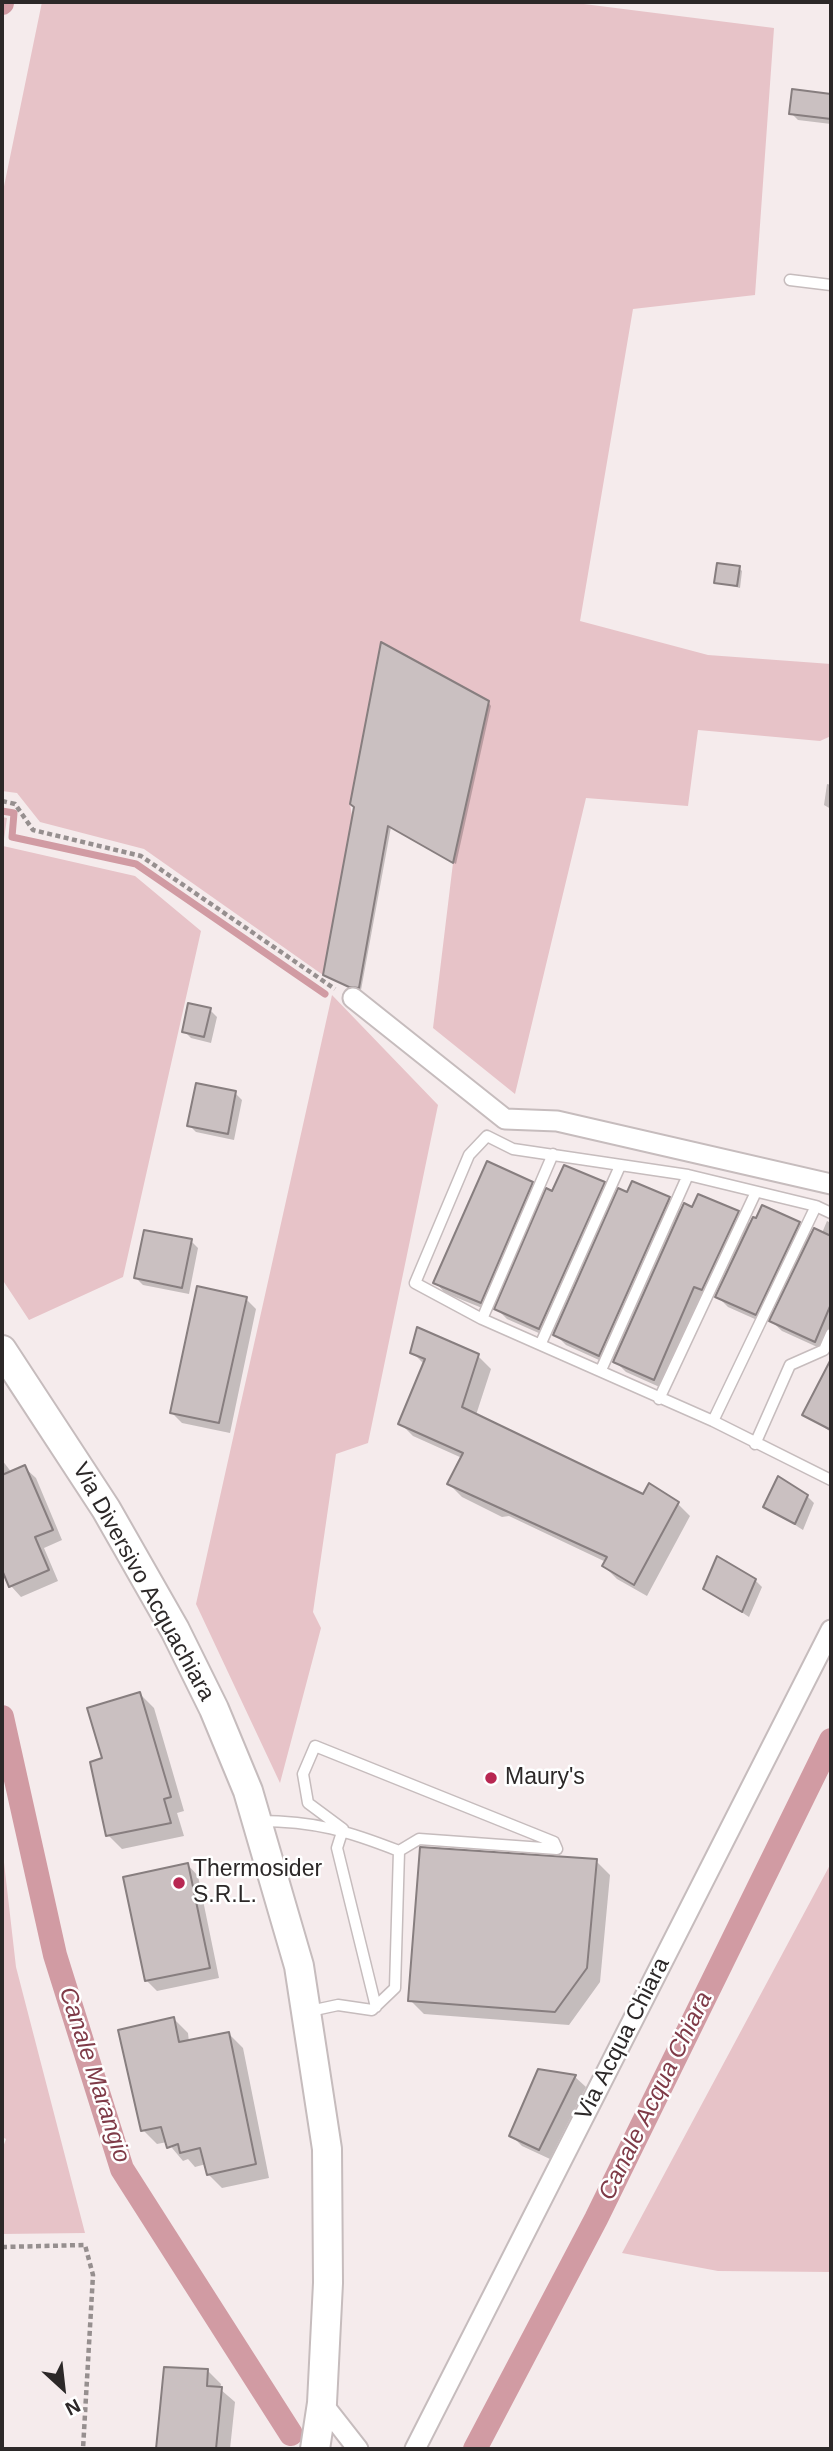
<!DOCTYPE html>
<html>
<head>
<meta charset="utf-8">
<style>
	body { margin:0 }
	#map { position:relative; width:833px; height:2451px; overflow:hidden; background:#f5ebec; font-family:Helvetica,sans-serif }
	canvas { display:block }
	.frame { position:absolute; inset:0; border:4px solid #2c2828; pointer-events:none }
	.north { position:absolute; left:28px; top:2353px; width:70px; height:70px; -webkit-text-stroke:5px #fff; paint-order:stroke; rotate:153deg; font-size:19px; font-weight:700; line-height:28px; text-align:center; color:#2c2828 }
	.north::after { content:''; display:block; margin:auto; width:24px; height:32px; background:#2c2828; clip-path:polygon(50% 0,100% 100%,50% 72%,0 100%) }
</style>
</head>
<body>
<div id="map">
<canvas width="833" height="2451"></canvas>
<div class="frame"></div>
<div class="north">N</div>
</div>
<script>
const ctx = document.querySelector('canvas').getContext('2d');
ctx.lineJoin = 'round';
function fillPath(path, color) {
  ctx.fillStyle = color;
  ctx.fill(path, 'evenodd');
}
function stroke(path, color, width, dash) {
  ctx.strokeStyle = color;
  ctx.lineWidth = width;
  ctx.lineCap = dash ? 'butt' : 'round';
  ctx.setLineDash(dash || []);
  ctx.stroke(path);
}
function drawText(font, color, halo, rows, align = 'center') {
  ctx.font = font + ' Helvetica,sans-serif';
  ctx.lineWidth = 5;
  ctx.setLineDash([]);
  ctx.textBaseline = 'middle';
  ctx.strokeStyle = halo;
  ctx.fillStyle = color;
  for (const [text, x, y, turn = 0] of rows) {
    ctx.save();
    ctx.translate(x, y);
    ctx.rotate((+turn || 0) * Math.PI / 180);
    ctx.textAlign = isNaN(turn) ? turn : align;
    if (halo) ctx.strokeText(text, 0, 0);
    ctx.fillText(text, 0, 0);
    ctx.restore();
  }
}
fillPath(new Path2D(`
	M 42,2 L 568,2 L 774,28 L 755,295 L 633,309 L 580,621 L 708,655 L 831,664 L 831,736 L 820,741 L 698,730 L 688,806 L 586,798 L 515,1094 L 433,1028 L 453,863 L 488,701 L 381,642 L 350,804 L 352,816 L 323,975 L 144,849 L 40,822 L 17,793 L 2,791 L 2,196 Z
	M 2,817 L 7,818 L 3,846 L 135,876 L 201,931 L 123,1277 L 29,1320 L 2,1279 Z
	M 332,995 L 438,1105 L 368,1443 L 336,1454 L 313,1612 L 321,1628 L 280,1783 L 196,1604 Z
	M 2,1845 L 16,1967 L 85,2233 L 2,2234 L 2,2150 L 6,2139 L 2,2137 Z
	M 831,1863 L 831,2272 L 718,2271 L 622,2253 Z`), '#e7c3c8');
fillPath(new Path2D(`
	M 793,91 L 831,96 L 831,124 L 798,120 L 791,113 Z
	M 739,568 L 742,571 L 740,588 L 716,582 Z
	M 488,702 L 491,706 L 456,864 L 391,827 L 361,990 L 328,978 L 325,975 L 356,807 Z
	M 827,784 L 831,785 L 831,809 L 824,805 Z
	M 210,1010 L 217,1017 L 211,1043 L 191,1038 L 184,1031 Z
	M 235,1093 L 242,1100 L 234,1140 L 196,1132 L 189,1125 Z
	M 532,1183 L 545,1196 L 604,1184 L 616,1197 L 627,1194 L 669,1199 L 682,1212 L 693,1209 L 738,1213 L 751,1225 L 799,1223 L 812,1236 L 822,1233 L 827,1221 L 831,1223 L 831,1338 L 826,1351 L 782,1331 L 769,1319 L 766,1324 L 728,1307 L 715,1294 L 712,1300 L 705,1296 L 664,1389 L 626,1372 L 613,1359 L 610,1365 L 566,1345 L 553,1332 L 550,1338 L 507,1319 L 494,1306 L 492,1312 L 445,1293 L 435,1282 Z
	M 191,1241 L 198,1248 L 189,1294 L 143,1285 L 136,1278 Z
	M 246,1299 L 256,1309 L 230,1433 L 182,1423 L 172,1413 Z
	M 412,1352 L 478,1356 L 491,1369 L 476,1415 L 644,1496 L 677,1503 L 690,1516 L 647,1596 L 617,1579 L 604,1566 L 606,1562 L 509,1516 L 502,1517 L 462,1497 L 449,1484 L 462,1458 L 413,1436 L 400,1423 L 424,1364 Z
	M 822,1380 L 831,1385 L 831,1432 L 804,1414 Z
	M 2,1460 L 12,1473 L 25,1468 L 36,1478 L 62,1540 L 44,1548 L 58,1581 L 21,1597 L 11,1586 L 2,1566 Z
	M 807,1496 L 814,1503 L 803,1530 L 765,1506 Z
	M 755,1580 L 762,1587 L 749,1617 L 705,1588 Z
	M 140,1694 L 154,1708 L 184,1811 L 177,1813 L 184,1836 L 122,1849 L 108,1835 Z
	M 596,1861 L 610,1875 L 600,1982 L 569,2025 L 424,2014 L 410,2000 Z
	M 188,1865 L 198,1876 L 219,1978 L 157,1991 L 146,1980 Z
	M 174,2019 L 188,2033 L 189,2042 L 229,2034 L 243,2048 L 269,2178 L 222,2188 L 208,2174 L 206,2164 L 195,2167 L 188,2159 L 183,2161 L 167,2142 L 157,2144 L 143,2130 Z
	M 539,2071 L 575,2077 L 586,2087 L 550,2159 L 522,2146 L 511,2135 Z
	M 166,2368 L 208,2371 L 221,2384 L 220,2389 L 235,2402 L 230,2449 L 158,2449 Z`), '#0003');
stroke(new Path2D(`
	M 2,811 L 14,813 L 12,837 L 136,864 L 325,994`), '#d19ba3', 7);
stroke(new Path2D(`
	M 2,3 L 2,2
	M 2,1717 L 55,1955 L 122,2169 L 291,2434
	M 475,2449 L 596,2219 L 831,1740`), '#d19ba3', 24);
const building = new Path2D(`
	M 792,89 L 831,94 L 831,119 L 789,114 Z
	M 717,563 L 740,566 L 737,586 L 714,583 Z
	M 381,642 L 489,701 L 453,863 L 388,826 L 359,988 L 349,987 L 323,975 L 354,807 L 350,804 Z
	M 188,1003 L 211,1008 L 204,1037 L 182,1032 Z
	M 196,1083 L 236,1091 L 228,1134 L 187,1126 Z
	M 487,1161 L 533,1182 L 481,1303 L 433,1283 Z
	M 564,1165 L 605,1182 L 539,1329 L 494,1309 L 546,1188 L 552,1191 Z
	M 632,1181 L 670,1197 L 599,1356 L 553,1335 L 618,1188 L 627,1192 Z
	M 698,1194 L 739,1211 L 702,1290 L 694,1287 L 654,1380 L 613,1362 L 684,1203 L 692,1207 Z
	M 762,1205 L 800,1222 L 756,1315 L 715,1297 L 753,1217 L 756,1218 Z
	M 814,1228 L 831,1236 L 831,1304 L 815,1342 L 769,1321 Z
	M 144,1230 L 192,1239 L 182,1288 L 134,1278 Z
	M 197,1286 L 247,1297 L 219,1423 L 170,1413 Z
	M 417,1327 L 479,1354 L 462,1407 L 643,1494 L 649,1483 L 679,1502 L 634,1585 L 602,1566 L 607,1557 L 447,1484 L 463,1453 L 398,1424 L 425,1359 L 410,1353 Z
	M 831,1359 L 831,1430 L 802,1415 Z
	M 25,1465 L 53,1530 L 35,1537 L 49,1570 L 9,1587 L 2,1570 L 2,1475 Z
	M 778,1476 L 808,1495 L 795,1524 L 763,1507 Z
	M 717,1556 L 756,1579 L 742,1612 L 703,1589 Z
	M 140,1692 L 171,1797 L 164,1799 L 171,1823 L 106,1836 L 90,1762 L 102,1758 L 87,1708 Z
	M 420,1847 L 597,1859 L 587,1968 L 555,2012 L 408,2001 Z
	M 188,1863 L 210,1968 L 145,1981 L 123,1877 Z
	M 174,2017 L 179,2042 L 229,2032 L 256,2164 L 207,2175 L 200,2148 L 180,2153 L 178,2144 L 167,2148 L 161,2127 L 141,2131 L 118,2030 Z
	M 538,2069 L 576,2075 L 539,2150 L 509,2136 Z
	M 164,2367 L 208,2369 L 207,2386 L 222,2387 L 216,2449 L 156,2449 Z`);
fillPath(building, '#cac0c1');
stroke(building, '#877e7f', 2);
const service = new Path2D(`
	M 790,280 L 831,285
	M 831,1213 L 816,1206 L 688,1175 L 513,1149 L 487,1136 L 469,1155 L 415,1283 L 482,1319 L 713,1421 L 831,1480
	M 482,1319 L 553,1154
	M 541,1343 L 620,1166
	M 601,1370 L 688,1175
	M 659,1399 L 755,1194
	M 713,1421 L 816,1206
	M 755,1444 L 790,1365 L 824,1350 L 831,1334
	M 259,1821 C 315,1821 348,1831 399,1851 L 395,1988 L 372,2010 L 338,2005 L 310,2011
	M 376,2007 L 337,1848 L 343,1829 L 308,1803 L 303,1774 L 315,1746 L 554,1842 L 557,1849 L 419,1839 L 399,1851`);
const minor = new Path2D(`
	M 353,998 L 505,1119 L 557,1121 L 831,1184
	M 322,2403 L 358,2449
	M 415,2449 L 831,1630`);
const secondary = new Path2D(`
	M 2,1350 L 106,1509 L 175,1630 L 214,1709 L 248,1791 L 299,1966 L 327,2149 L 328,2283 L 322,2403 L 315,2449`);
stroke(service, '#c6bcbd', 13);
stroke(minor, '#c6bcbd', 23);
stroke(secondary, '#c6bcbd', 32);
stroke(new Path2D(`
	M 2,801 L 15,804 L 33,830 L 141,856 L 335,989
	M 2,2247 L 85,2245 L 93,2275 L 83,2449`), '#968f8f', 4.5, [5, 3.5]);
stroke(service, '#fff', 10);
stroke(minor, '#fff', 19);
stroke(secondary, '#fff', 28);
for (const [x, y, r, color] of [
	[491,1778,7,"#b82752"],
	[179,1883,7,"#b82752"]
]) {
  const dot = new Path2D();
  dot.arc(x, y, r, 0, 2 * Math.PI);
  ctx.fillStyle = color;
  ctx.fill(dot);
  stroke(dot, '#fff', 2.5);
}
drawText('23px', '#2c2828', '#fff', [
	["Via Diversivo Acquachiara",143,1582,61],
	["Via Acqua Chiara",623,2039,-63]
]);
drawText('23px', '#2c2828', '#fff', [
	["Maury's",505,1778],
	["Thermosider",193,1870],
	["S.R.L.",193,1896]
], 'left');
drawText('italic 24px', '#7f3b48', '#fff', [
	["Canale Marangio",94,2075,72],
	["Canale Acqua Chiara",656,2096,-64]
]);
</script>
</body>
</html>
